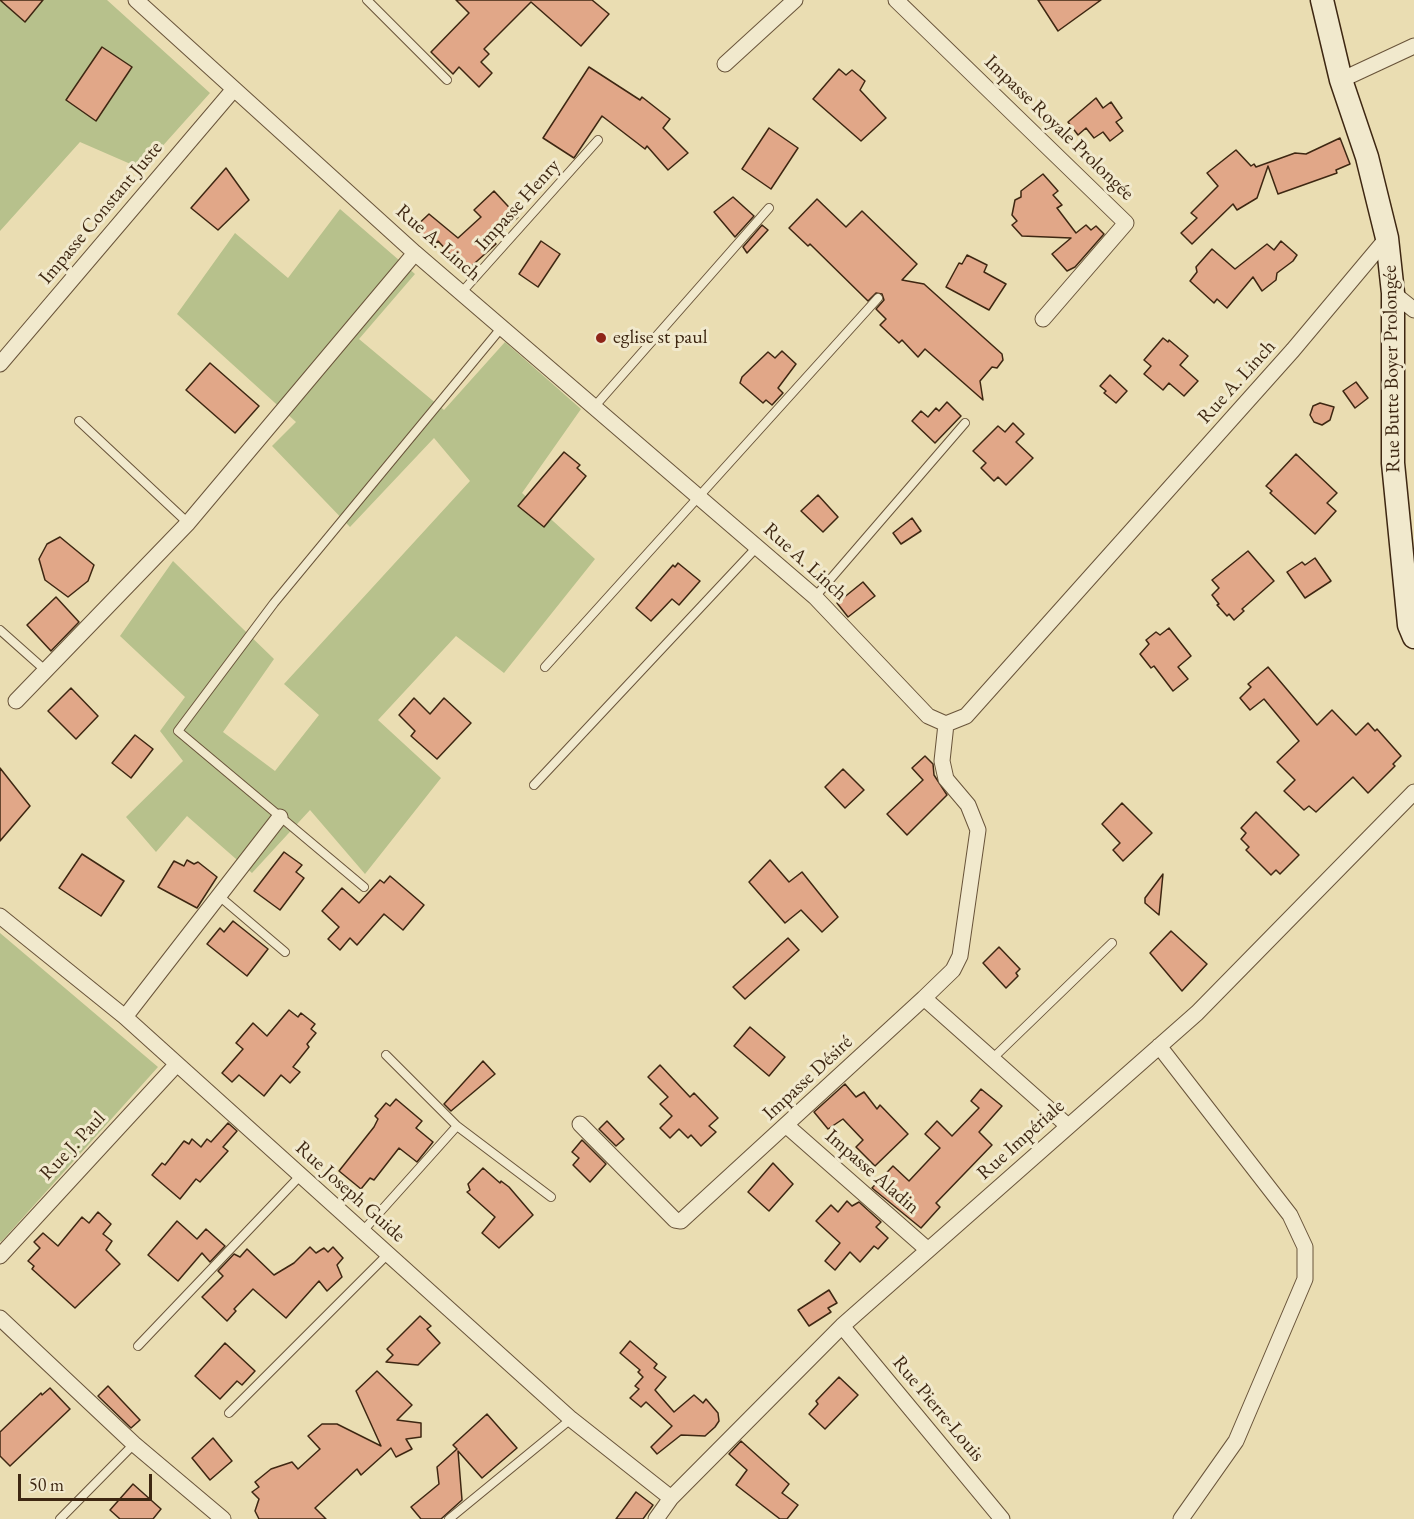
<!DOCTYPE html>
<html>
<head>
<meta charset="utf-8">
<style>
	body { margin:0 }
	#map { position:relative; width:1414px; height:1519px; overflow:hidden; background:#eaddb2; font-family:"EB Garamond",serif }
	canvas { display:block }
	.scale { position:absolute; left:18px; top:1474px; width:134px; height:27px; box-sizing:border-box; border:3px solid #3e2712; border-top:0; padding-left:8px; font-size:18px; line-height:21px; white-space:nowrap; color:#3e2712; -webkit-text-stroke:4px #f1e9cd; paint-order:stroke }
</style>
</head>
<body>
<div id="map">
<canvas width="1414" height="1519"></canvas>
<div class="scale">50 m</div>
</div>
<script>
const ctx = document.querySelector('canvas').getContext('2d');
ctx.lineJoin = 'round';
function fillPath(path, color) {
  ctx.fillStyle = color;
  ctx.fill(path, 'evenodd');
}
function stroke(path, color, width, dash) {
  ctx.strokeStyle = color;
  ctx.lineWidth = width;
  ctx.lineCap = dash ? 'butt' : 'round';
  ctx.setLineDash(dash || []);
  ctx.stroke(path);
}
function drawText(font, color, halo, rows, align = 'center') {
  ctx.font = font + ' "EB Garamond",serif';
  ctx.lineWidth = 6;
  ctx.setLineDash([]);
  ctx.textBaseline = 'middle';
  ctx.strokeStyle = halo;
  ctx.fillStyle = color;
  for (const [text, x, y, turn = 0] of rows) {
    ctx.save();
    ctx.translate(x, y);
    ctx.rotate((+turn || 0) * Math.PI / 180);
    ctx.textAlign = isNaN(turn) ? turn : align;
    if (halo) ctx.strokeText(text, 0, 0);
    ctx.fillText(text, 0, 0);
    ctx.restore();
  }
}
fillPath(new Path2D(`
	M 0,0 L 107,0 L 210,93 L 142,169 L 80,142 L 0,231 Z
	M 340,209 L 415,274 L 359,339 L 444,410 L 505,342 L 581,409 L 522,493 L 595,559 L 504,673 L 456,636 L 378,720 L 441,778 L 365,874 L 310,810 L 252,873 L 187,816 L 156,852 L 126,817 L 183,761 L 160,731 L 185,697 L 120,636 L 173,561 L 274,659 L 223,732 L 275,771 L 319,715 L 284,684 L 470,481 L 434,438 L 350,527 L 272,446 L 296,422 L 177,314 L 235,233 L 288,278 Z
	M 0,933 L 158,1067 L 1,1242 L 0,1241 Z`), '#b7c18c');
const building = new Path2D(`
	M 0,0 L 43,0 L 25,22 Z
	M 456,0 L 592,0 L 609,14 L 581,46 L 531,2 L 484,49 L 489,54 L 481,62 L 492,73 L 479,87 L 459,67 L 453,74 L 431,52 L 469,13 Z
	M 1038,0 L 1101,0 L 1058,31 Z
	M 102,47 L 132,67 L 96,121 L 66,100 Z
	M 589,67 L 640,100 L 642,97 L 670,119 L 663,128 L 688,153 L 668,170 L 647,146 L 645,149 L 602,116 L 574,158 L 543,138 Z
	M 839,69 L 846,75 L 852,70 L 865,81 L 860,90 L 886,118 L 861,141 L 813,99 Z
	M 1096,98 L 1103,108 L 1111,102 L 1122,118 L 1116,122 L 1123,131 L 1110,141 L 1103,132 L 1094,138 L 1086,128 L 1078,135 L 1068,122 Z
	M 769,128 L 798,148 L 771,189 L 742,169 Z
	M 1340,138 L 1350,164 L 1336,170 L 1337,173 L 1278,194 L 1268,166 L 1257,198 L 1237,210 L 1233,204 L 1192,244 L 1181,233 L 1197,218 L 1191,213 L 1218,186 L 1207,173 L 1236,150 L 1251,166 L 1254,164 L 1256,167 L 1295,153 L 1306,154 Z
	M 226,168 L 249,200 L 218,230 L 191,208 Z
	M 1043,174 L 1058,191 L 1053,195 L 1062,205 L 1057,208 L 1076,233 L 1086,225 L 1091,230 L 1096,226 L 1104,234 L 1075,267 L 1067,271 L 1052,254 L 1071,238 L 1022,236 L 1012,225 L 1017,221 L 1012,215 L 1015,200 L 1021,197 L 1021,191 Z
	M 494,191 L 518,217 L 493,241 L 496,244 L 466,271 L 438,241 L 433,246 L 413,229 L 429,214 L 458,238 L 481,217 L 474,210 Z
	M 733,197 L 754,216 L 735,237 L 714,212 Z
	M 817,199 L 846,227 L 862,211 L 917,264 L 902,280 L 924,284 L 1002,354 L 1003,360 L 997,368 L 992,367 L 980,381 L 983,400 L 925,349 L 918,357 L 902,340 L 899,343 L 880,325 L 886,319 L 876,309 L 884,300 L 882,294 L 876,293 L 868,301 L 810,244 L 808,246 L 789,228 Z
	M 762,225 L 768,230 L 747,253 L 743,247 Z
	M 541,241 L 560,254 L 538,287 L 519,274 Z
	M 1281,241 L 1297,255 L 1293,261 L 1277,273 L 1276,280 L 1262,291 L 1253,277 L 1227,308 L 1217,299 L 1214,303 L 1190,281 L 1197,272 L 1196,267 L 1212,249 L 1235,269 L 1267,244 L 1274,250 Z
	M 967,255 L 987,265 L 984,272 L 1006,284 L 989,310 L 946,287 L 959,263 L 962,264 Z
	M 1163,338 L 1168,342 L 1169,340 L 1188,356 L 1180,365 L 1198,381 L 1184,396 L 1169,383 L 1163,390 L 1144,374 L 1151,366 L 1144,360 Z
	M 782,351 L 796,364 L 778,388 L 783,393 L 772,405 L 766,400 L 763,403 L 740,383 L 742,377 L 768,352 L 775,358 Z
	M 210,363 L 259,406 L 235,433 L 186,390 Z
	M 1110,375 L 1127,391 L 1116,403 L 1104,393 L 1106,391 L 1100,386 Z
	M 1356,382 L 1368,398 L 1355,408 L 1343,391 Z
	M 947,402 L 961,416 L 935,443 L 912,421 L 921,411 L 928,417 L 936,408 L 939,411 Z
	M 1320,403 L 1334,407 L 1330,420 L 1322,425 L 1314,422 L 1310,415 L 1313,406 Z
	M 1013,423 L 1024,434 L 1016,442 L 1033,458 L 1006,485 L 998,477 L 994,481 L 981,468 L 986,463 L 973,451 L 998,426 L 1005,432 Z
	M 564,452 L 580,465 L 577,468 L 586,476 L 544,527 L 518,506 Z
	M 1296,454 L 1337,493 L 1327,503 L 1336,511 L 1315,534 L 1270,493 L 1272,491 L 1266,486 Z
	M 818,495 L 838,517 L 823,532 L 801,511 Z
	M 912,518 L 921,531 L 901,544 L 893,533 Z
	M 60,537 L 94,565 L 88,581 L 68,597 L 45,580 L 39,559 L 47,544 Z
	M 1248,551 L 1274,581 L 1242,609 L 1244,611 L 1234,620 L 1229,614 L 1227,616 L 1217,605 L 1219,604 L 1212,595 L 1219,588 L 1212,580 Z
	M 1315,558 L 1331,581 L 1305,598 L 1287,572 L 1302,562 L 1305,565 Z
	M 678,563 L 700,581 L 679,605 L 672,599 L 651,621 L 636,608 L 673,565 L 675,567 Z
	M 863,582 L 875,596 L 848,617 L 837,603 Z
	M 56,597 L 79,622 L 51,651 L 27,625 Z
	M 1169,628 L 1191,656 L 1178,667 L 1188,679 L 1173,691 L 1154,666 L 1151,668 L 1140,654 L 1149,644 L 1146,640 L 1156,632 L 1160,635 Z
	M 1268,667 L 1317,725 L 1332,710 L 1356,735 L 1368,723 L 1375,731 L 1377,729 L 1401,756 L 1393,764 L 1395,766 L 1368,793 L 1353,777 L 1316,812 L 1309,806 L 1304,810 L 1284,791 L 1295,780 L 1277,762 L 1299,741 L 1264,699 L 1250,710 L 1240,698 L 1251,687 L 1248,684 Z
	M 71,688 L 98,716 L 76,739 L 48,711 Z
	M 414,698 L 430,714 L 444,698 L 471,723 L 437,759 L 411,736 L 415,731 L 399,715 Z
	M 135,735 L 153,749 L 131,778 L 112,763 Z
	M 925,756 L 933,764 L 934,775 L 947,795 L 907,835 L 887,814 L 923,780 L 912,768 Z
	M 0,768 L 30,806 L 0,841 Z
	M 843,769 L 864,790 L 845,808 L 825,787 Z
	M 1122,803 L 1152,833 L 1123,861 L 1113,850 L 1120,843 L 1102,824 Z
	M 1256,812 L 1299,855 L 1280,874 L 1276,870 L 1271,875 L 1246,850 L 1249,847 L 1241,839 L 1246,833 L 1241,828 Z
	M 284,852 L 302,865 L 296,872 L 304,878 L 280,910 L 254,891 Z
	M 82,854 L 124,881 L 101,916 L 59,888 Z
	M 187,860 L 194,864 L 198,862 L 217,877 L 197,908 L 158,887 L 174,861 L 184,866 Z
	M 770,860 L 789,882 L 802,872 L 838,917 L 822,932 L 801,910 L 785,923 L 749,882 Z
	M 1163,874 L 1159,915 L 1145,903 L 1145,898 Z
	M 390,876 L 424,905 L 403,930 L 384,914 L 357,945 L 350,938 L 340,950 L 328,939 L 339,927 L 322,911 L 342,888 L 359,903 L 380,880 L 384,883 Z
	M 233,921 L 268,949 L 247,976 L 207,944 L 220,928 L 224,932 Z
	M 1171,931 L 1207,964 L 1182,991 L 1150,953 Z
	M 788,938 L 799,950 L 745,999 L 733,987 Z
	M 999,947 L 1020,969 L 1016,973 L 1018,976 L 1006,988 L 983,963 Z
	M 289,1010 L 298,1017 L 301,1013 L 315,1024 L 311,1029 L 316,1033 L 307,1044 L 309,1047 L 293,1067 L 300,1072 L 290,1083 L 281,1075 L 264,1096 L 239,1075 L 232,1082 L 222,1073 L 243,1049 L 236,1043 L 253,1023 L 267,1036 Z
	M 750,1027 L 785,1057 L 769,1076 L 734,1046 Z
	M 483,1061 L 495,1074 L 451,1111 L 444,1104 Z
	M 660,1065 L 690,1097 L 694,1093 L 718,1118 L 709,1126 L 716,1132 L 701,1146 L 691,1135 L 688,1138 L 679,1129 L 670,1138 L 660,1128 L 672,1116 L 660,1104 L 668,1097 L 648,1077 Z
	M 845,1084 L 856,1097 L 864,1092 L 877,1109 L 880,1105 L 908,1134 L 875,1166 L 856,1147 L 863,1140 L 843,1119 L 828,1129 L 814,1112 Z
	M 981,1089 L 1002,1106 L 979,1132 L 992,1145 L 936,1203 L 940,1207 L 921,1228 L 872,1188 L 893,1166 L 909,1181 L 940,1148 L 925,1134 L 937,1121 L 952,1136 L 979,1108 L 971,1101 Z
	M 396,1099 L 422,1121 L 416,1128 L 433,1142 L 417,1162 L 399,1148 L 374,1180 L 370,1178 L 361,1189 L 339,1171 L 374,1127 L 378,1119 L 375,1116 L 386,1103 L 390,1106 Z
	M 607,1121 L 624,1139 L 616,1146 L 599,1129 Z
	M 228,1123 L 237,1131 L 223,1147 L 228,1151 L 200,1182 L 196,1179 L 180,1199 L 152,1175 L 162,1163 L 165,1165 L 184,1141 L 189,1144 L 192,1139 L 201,1147 L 207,1139 L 211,1142 Z
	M 582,1140 L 606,1164 L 590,1182 L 573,1165 L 579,1158 L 572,1152 Z
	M 773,1163 L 793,1184 L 769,1211 L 748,1192 Z
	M 483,1168 L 500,1183 L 501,1181 L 509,1187 L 533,1215 L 499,1248 L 482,1233 L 495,1217 L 467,1192 L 470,1190 L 468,1184 Z
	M 847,1201 L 852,1206 L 859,1202 L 881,1222 L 876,1227 L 888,1238 L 878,1249 L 874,1246 L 860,1262 L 850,1252 L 835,1270 L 825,1261 L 840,1243 L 816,1221 L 831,1205 L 838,1212 Z
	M 98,1212 L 111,1224 L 103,1234 L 112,1241 L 106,1250 L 120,1264 L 75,1308 L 32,1269 L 34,1266 L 28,1261 L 40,1248 L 34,1242 L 43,1233 L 58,1246 L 82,1217 L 89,1223 Z
	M 177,1221 L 197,1239 L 206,1229 L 225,1246 L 210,1262 L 202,1253 L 178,1281 L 148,1255 Z
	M 310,1247 L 316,1253 L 324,1248 L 328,1252 L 333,1247 L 343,1258 L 337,1265 L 342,1277 L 327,1291 L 319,1281 L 286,1318 L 253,1289 L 234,1309 L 236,1311 L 227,1321 L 202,1297 L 223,1276 L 218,1271 L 234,1254 L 240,1257 L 247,1249 L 274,1275 L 294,1263 Z
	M 829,1290 L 837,1303 L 828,1308 L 831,1312 L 809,1326 L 798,1310 Z
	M 420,1316 L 431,1326 L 427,1329 L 440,1343 L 418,1365 L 386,1362 L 393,1355 L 387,1349 Z
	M 630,1341 L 657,1364 L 654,1368 L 666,1377 L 655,1390 L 674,1412 L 694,1395 L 703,1403 L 706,1399 L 718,1413 L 719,1421 L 715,1427 L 705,1436 L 681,1435 L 657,1454 L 651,1447 L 672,1426 L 646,1402 L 641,1407 L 630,1398 L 639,1389 L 635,1386 L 643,1377 L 638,1372 L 640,1370 L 620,1353 Z
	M 225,1343 L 255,1371 L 242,1385 L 237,1381 L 220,1399 L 195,1376 Z
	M 377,1371 L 412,1405 L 397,1420 L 421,1423 L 421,1437 L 406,1439 L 412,1449 L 396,1457 L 391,1448 L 361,1475 L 357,1469 L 315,1508 L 326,1519 L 259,1519 L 255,1511 L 259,1499 L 252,1492 L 259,1487 L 255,1482 L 271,1469 L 292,1462 L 298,1469 L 320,1449 L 308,1436 L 322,1424 L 337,1424 L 381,1446 L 356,1391 Z
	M 839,1377 L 858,1395 L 825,1429 L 809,1414 L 818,1404 L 816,1401 Z
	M 108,1386 L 140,1420 L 131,1428 L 98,1396 Z
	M 50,1388 L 70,1409 L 10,1466 L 0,1456 L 0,1432 L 41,1393 L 42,1395 Z
	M 487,1414 L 517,1448 L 482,1478 L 458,1451 L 462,1500 L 441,1519 L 421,1519 L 411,1507 L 439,1484 L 437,1467 L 457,1449 L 453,1445 Z
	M 213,1438 L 232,1461 L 210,1480 L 192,1458 Z
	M 741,1441 L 789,1484 L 782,1493 L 798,1505 L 787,1519 L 780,1519 L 736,1485 L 747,1470 L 729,1454 Z
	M 133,1484 L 161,1509 L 153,1519 L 120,1519 L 110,1510 Z
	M 636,1492 L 653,1505 L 643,1519 L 616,1519 Z`);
fillPath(building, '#e1a788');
stroke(building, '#3e2712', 1.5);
const lane = new Path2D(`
	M 367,0 L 447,80
	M 462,292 L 598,140
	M 595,406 L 769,208
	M 79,421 L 188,523
	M 815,597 L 965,423
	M 0,630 L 45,670
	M 545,667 L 878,298
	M 534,785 L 757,547
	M 364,887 L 178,731 L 274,603 L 502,327
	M 219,896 L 285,952
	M 386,1055 L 457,1126 L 551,1197
	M 992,1059 L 1112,943
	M 362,1232 L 457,1126
	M 138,1346 L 300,1176
	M 229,1413 L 387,1255
	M 60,1519 L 134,1444
	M 449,1519 L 571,1419`);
const street = new Path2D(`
	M 136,0 L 415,253 L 815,597 L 928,716 L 946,724 L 966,716 L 1293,350 L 1387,238
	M 896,0 L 1126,223 L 1043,319
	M 725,64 L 795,0
	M 1341,80 L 1414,46
	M 1393,293 L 1414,310
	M 0,364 L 234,89
	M 16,701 L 188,523 L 415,253
	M 0,916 L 125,1017 L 571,1419 L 671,1498
	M 924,998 L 953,970 L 960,956 L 978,830 L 968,805 L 946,779 L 942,761 L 946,724
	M 125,1017 L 280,817
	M 1159,1046 L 1290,1215 L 1305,1247 L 1305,1279 L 1236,1441 L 1181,1519
	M 580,1124 L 675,1220 L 681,1221 L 924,998 L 1068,1126
	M 787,1126 L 928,1250
	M 0,1256 L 177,1064
	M 0,1318 L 134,1444 L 223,1519
	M 842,1326 L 1002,1519
	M 656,1519 L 671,1498 L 842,1326 L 1197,1013 L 1414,792`);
const secondary = new Path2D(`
	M 1322,0 L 1341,80 L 1367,157 L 1387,238 L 1393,293 L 1393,463 L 1409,625 L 1414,637`);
stroke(lane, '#69543a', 10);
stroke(street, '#69543a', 17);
stroke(secondary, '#3e2712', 25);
stroke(lane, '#f1e9cd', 8);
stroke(street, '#f1e9cd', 15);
stroke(secondary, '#f1e9cd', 22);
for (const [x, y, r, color] of [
	[601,338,6,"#8f2418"]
]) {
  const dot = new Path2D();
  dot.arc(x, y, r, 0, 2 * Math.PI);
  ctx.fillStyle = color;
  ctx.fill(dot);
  stroke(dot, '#f1e9cd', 2);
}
drawText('20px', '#3e2712', '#f1e9cd', [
	["Impasse Royale Prolongée",1059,128,44],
	["Impasse Henry",518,205,-48],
	["Impasse Constant Juste",101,213,-50],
	["Rue A. Linch",438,243,41],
	["Rue Butte Boyer Prolongée",1392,369,-91],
	["Rue A. Linch",1237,382,-48],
	["Rue A. Linch",805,562,42],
	["Impasse Désiré",808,1078,-43],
	["Rue Impériale",1021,1140,-42],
	["Rue J. Paul",73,1146,-47],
	["Impasse Aladin",872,1172,41],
	["Rue Joseph Guide",350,1192,42],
	["Rue Pierre-Louis",938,1409,50]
]);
drawText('20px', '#3e2712', '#f1e9cd', [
	["eglise st paul",613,338]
], 'left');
</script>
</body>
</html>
